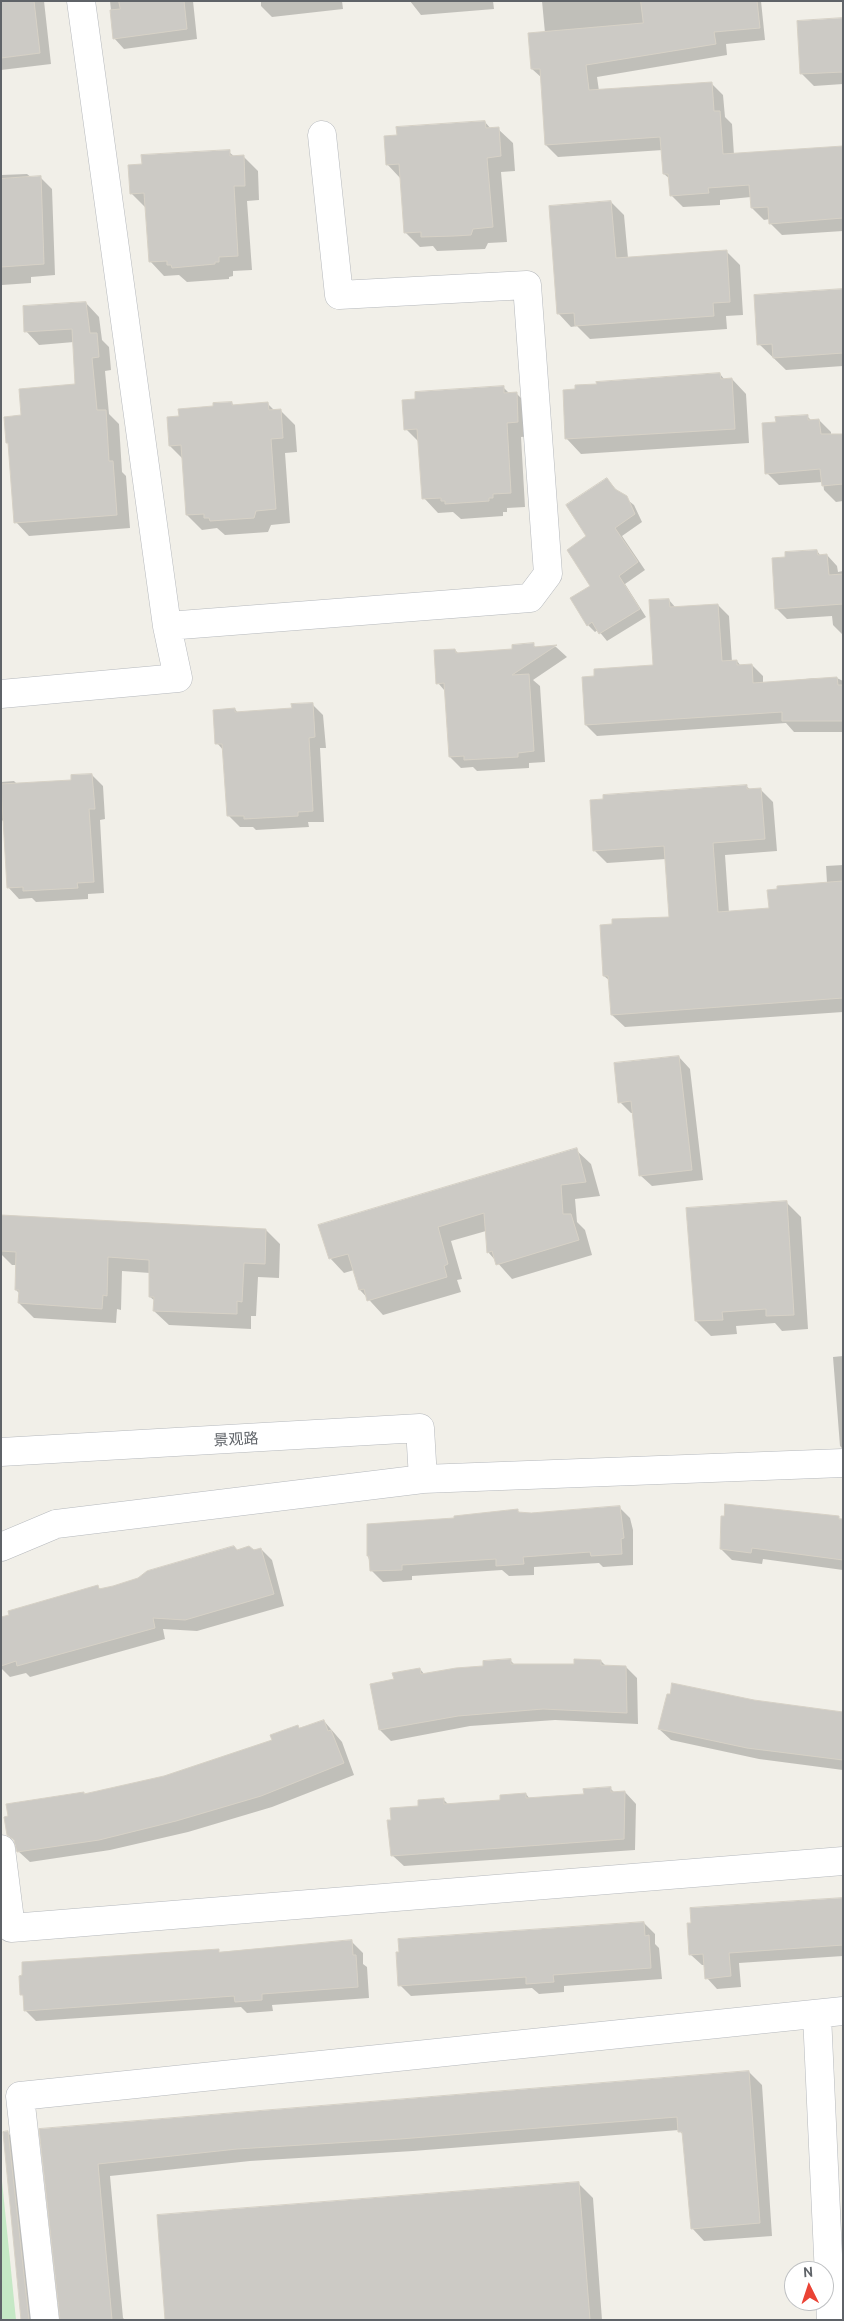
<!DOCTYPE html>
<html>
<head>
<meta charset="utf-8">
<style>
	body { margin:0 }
	#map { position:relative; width:844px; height:2321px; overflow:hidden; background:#f1efe8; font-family:Cabin,sans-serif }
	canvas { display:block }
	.frame { position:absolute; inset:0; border:2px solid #5f6368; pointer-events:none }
	.north { position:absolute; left:784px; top:2261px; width:50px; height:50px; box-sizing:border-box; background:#fff; border:1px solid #bfc1c3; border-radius:50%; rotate:356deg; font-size:14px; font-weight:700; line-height:20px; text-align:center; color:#5f6368 }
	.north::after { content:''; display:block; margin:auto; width:18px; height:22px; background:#ea4335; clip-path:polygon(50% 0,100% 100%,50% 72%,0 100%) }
</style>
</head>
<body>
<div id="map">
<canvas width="844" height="2321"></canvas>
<div class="frame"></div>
<div class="north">N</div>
</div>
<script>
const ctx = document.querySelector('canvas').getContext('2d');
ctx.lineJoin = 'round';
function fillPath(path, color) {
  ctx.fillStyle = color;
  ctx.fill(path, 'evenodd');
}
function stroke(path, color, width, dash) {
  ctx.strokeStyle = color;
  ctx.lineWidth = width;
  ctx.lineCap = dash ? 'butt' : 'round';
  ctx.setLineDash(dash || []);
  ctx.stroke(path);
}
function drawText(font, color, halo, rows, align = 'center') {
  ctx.font = font + ' Cabin,"Noto Sans SC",sans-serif';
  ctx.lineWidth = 5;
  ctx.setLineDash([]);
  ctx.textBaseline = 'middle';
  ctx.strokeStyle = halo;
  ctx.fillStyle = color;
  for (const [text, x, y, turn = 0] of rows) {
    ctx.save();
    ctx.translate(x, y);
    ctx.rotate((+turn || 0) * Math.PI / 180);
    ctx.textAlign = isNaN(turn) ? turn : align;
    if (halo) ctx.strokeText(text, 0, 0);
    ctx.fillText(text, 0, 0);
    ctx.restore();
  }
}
fillPath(new Path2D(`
	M 1,2171 L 16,2320 L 1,2320 Z`), '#c5e8c5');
fillPath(new Path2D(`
	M 1,1 L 44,1 L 51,64 L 1,70 Z
	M 110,1 L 193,1 L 197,39 L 124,49 L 114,38 Z
	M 261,1 L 342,1 L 343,9 L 272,17 L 261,6 Z
	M 410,1 L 493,1 L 494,9 L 421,15 Z
	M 542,1 L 761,1 L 765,40 L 726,44 L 727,55 L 597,77 L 599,91 L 711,83 L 723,95 L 725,117 L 732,124 L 734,155 L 843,147 L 843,231 L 782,235 L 770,223 L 770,219 L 764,220 L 752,208 L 751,197 L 720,200 L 720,205 L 683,207 L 671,195 L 670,179 L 664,174 L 663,150 L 558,157 L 546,145 L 542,78 L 532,69 L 545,33 Z
	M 843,19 L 843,84 L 814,86 L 802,74 Z
	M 485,122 L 491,129 L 498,129 L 513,143 L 515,171 L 501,172 L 507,242 L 488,243 L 485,249 L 437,251 L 433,246 L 420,247 L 405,232 L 401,179 L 387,164 Z
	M 229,152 L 235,157 L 243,156 L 258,171 L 259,200 L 247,201 L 252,270 L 233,271 L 233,276 L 229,277 L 229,279 L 187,282 L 179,275 L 164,276 L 150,261 L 146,208 L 131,193 L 143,165 Z
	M 27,174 L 32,178 L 41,178 L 52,189 L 55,275 L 31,277 L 31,283 L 2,285 L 1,175 Z
	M 611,202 L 624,215 L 628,258 L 726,251 L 740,265 L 743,315 L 726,316 L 727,329 L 590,339 L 577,326 L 571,327 L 558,313 Z
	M 843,290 L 843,366 L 786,370 L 759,344 Z
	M 86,303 L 99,317 L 102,340 L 109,347 L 111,370 L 105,371 L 109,414 L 119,424 L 122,472 L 126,476 L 130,528 L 29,536 L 16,522 L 10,445 L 7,442 L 22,416 L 77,385 L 74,342 L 39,345 L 26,331 Z
	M 720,374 L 725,380 L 732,379 L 746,394 L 749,443 L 581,454 L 567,439 L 564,391 Z
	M 503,387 L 510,394 L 516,393 L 531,408 L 532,436 L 521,437 L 525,507 L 507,508 L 507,512 L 503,512 L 503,516 L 461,519 L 453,512 L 438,513 L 424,498 L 420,443 L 406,429 Z
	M 232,403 L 234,406 L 268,404 L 274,410 L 280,410 L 295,425 L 297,452 L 285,453 L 290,523 L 271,525 L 268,532 L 225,535 L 217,528 L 202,530 L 187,515 L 183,459 L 170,446 L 180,417 Z
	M 807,416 L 812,421 L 819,420 L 831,432 L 831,436 L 843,435 L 843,501 L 836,502 L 824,490 L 823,482 L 779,485 L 767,473 L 777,423 Z
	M 607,479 L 619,493 L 634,505 L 642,522 L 622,536 L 645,570 L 625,584 L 646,617 L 607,641 L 598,630 L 595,632 L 588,625 L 592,586 L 588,536 Z
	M 817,551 L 821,556 L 827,555 L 837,566 L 838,572 L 843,571 L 843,635 L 833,625 L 832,616 L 787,619 L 776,608 Z
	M 669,600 L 676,608 L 718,605 L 729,616 L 732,662 L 737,661 L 741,666 L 752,665 L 763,676 L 763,683 L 816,678 L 818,680 L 837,678 L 843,681 L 843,732 L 794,732 L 786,723 L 597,736 L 586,725 L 655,666 Z
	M 533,645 L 537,648 L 556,647 L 567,657 L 533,680 L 540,686 L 545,762 L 529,763 L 529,768 L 477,771 L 473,767 L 461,768 L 450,757 L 445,691 L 438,683 L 455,650 L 459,654 L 513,650 Z
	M 312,704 L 323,715 L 326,748 L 320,748 L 324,822 L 308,822 L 309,827 L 256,830 L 253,827 L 240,827 L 229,816 L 224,751 L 217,743 L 235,709 L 238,713 L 293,709 Z
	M 92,775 L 103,786 L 105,819 L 100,820 L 104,893 L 88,894 L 88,899 L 36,902 L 32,898 L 19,899 L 8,887 L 4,822 L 1,819 L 1,782 L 14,781 L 18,785 L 72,781 Z
	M 746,786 L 751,790 L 761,790 L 773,802 L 777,851 L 725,855 L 729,913 L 770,910 L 827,883 L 826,866 L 843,865 L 843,1012 L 625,1027 L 612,1015 L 610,981 L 604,976 L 613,921 L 670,917 L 666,859 L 607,863 L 595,851 Z
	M 679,1057 L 690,1069 L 703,1180 L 652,1186 L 640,1175 L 633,1113 L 631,1113 L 620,1102 Z
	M 576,1150 L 591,1164 L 600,1196 L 575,1199 L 577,1222 L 585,1230 L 592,1255 L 512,1279 L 488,1252 L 486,1231 L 451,1241 L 462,1279 L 457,1280 L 461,1292 L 383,1315 L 360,1290 L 354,1270 L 344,1273 L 330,1258 Z
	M 787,1203 L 801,1217 L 808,1329 L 782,1331 L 775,1323 L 736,1326 L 737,1334 L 711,1336 L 696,1321 Z
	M 1,1216 L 266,1230 L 280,1244 L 279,1278 L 258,1277 L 256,1316 L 251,1316 L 251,1329 L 169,1325 L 154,1311 L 155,1301 L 150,1297 L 150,1273 L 122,1271 L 121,1310 L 117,1309 L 116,1323 L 34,1318 L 19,1303 L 20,1294 L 16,1290 L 17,1265 L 12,1265 L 1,1254 Z
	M 843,1356 L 843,1449 L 840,1446 L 833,1357 Z
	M 727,1506 L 843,1519 L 843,1570 L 763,1559 L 762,1564 L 732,1560 L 721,1549 Z
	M 619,1507 L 630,1518 L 633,1530 L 633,1565 L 603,1567 L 599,1563 L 534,1567 L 534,1575 L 509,1576 L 502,1570 L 412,1576 L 412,1580 L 383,1582 L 372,1571 L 368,1556 L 455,1519 L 517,1510 L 520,1513 L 531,1514 Z
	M 261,1549 L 272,1560 L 284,1606 L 197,1631 L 163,1629 L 165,1639 L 30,1677 L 26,1673 L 10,1677 L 1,1668 L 1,1618 L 98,1587 L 101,1590 L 237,1551 Z
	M 510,1660 L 515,1665 L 575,1665 L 601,1661 L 606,1666 L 626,1667 L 637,1678 L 638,1724 L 555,1720 L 470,1726 L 391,1741 L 380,1730 L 395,1680 L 420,1669 L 425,1675 L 485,1667 Z
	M 754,1702 L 843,1714 L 843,1770 L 759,1759 L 671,1740 L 659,1729 Z
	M 324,1721 L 342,1742 L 354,1775 L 272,1807 L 188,1832 L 110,1850 L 30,1862 L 18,1851 L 84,1793 L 85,1795 L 164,1777 L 273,1741 L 298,1727 L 300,1729 Z
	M 610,1788 L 615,1793 L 625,1792 L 636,1804 L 635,1850 L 404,1866 L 392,1855 L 392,1821 L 420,1807 L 443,1799 L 449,1805 L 501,1801 L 526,1794 L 530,1799 L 585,1795 Z
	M 843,1898 L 843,1956 L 739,1963 L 741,1987 L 717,1989 L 707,1978 L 705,1965 L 702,1965 L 691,1955 Z
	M 644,1923 L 655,1934 L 655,1944 L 659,1948 L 662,1979 L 564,1986 L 564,1992 L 539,1994 L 532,1988 L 411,1996 L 400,1985 Z
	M 351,1941 L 363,1953 L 363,1964 L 367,1967 L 369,1998 L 272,2005 L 273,2011 L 247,2013 L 241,2007 L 36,2021 L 25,2010 L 20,1977 L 218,1951 L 220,1953 Z
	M 749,2072 L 762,2085 L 772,2236 L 704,2241 L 692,2228 L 684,2136 L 679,2130 L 413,2151 L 250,2161 L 110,2176 L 123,2318 L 125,2320 L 62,2320 L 41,2130 Z
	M 8,2133 L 20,2145 L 40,2320 L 22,2320 Z
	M 578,2183 L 593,2198 L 602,2320 L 166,2320 Z`), '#0003');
const building = new Path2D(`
	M 1,1 L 34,1 L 40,53 L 1,58 Z
	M 119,1 L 184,1 L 187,29 L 113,39 L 110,10 L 120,9 Z
	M 641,1 L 757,1 L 760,28 L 714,32 L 716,44 L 586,65 L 589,90 L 712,82 L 714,111 L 720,111 L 723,154 L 843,146 L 843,218 L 769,224 L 768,207 L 751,208 L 749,185 L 708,188 L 709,193 L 670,196 L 668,174 L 663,174 L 660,137 L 545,145 L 540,69 L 531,69 L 528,33 L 643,23 Z
	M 843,18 L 843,72 L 800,74 L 797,21 Z
	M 485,121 L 486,128 L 499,127 L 501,156 L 487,158 L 493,227 L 473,229 L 471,235 L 454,236 L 421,237 L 421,232 L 404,233 L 399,164 L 386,165 L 384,136 L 397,135 L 396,127 Z
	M 230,150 L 230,156 L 244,155 L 245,186 L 234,186 L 238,256 L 219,257 L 219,262 L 215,262 L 215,264 L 172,268 L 171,265 L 167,265 L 167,261 L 149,262 L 144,193 L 130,194 L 128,165 L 142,164 L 141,155 Z
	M 41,176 L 44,264 L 1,267 L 1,179 Z
	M 611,201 L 616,258 L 727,250 L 730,302 L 713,303 L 714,316 L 575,326 L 574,313 L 557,314 L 549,206 Z
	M 843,289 L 843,353 L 773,358 L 772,344 L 757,345 L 754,295 Z
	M 86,302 L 90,333 L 97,333 L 99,357 L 92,358 L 97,410 L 106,410 L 109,461 L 113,461 L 117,515 L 14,523 L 8,443 L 6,443 L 4,417 L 21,415 L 19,389 L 75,384 L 72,329 L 24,332 L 23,306 Z
	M 720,373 L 721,379 L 732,378 L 735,429 L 565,439 L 563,390 L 575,389 L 575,385 L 597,384 L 596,382 Z
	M 504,386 L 504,393 L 517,392 L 518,422 L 507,423 L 511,493 L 493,494 L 493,498 L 489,498 L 489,501 L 445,504 L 445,501 L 441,501 L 441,498 L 422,499 L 417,429 L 404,430 L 402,400 L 415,399 L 415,392 Z
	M 232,402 L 232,405 L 268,402 L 269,410 L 281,409 L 283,438 L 271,439 L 276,509 L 256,511 L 254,518 L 210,521 L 209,518 L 204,518 L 204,514 L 186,515 L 181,445 L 169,446 L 167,417 L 179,416 L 178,409 L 213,406 L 213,403 Z
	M 808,415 L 808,420 L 819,419 L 821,434 L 843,434 L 843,484 L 822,486 L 820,469 L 765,474 L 762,423 L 776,422 L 775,417 Z
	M 607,478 L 615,489 L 627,496 L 635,514 L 615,528 L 638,562 L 619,576 L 640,609 L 599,634 L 592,622 L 587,626 L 570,598 L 590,586 L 567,550 L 586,536 L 566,505 Z
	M 817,550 L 818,555 L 827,554 L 829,575 L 843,574 L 843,604 L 775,609 L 772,558 L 785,557 L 785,552 Z
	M 669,599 L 670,607 L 718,604 L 722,661 L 737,660 L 737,665 L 752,664 L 753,683 L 837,677 L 838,685 L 843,685 L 843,721 L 782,721 L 782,712 L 585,725 L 582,677 L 594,676 L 594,669 L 653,665 L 649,600 Z
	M 534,643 L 534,647 L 557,645 L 512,675 L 529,674 L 534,751 L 518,753 L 518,757 L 464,760 L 464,756 L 449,757 L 444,683 L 436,684 L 434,650 L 455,649 L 456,653 L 512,649 L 512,645 Z
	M 313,703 L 315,737 L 309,738 L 313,811 L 298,812 L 298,816 L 244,819 L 244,816 L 227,816 L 222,744 L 215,744 L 213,710 L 235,708 L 235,712 L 292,708 L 291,704 Z
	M 92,774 L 95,809 L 89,809 L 94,882 L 77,883 L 78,888 L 23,891 L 23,887 L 7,888 L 1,784 L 71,780 L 71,775 Z
	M 747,785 L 747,789 L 761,788 L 765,839 L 713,843 L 718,912 L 769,908 L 767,890 L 777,889 L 777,886 L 843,881 L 843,998 L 611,1015 L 608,976 L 603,976 L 600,925 L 612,924 L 612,919 L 669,917 L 664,846 L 593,851 L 590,800 L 603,799 L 603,795 Z
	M 679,1056 L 692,1170 L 639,1176 L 631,1101 L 618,1103 L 614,1063 Z
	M 577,1148 L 586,1182 L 561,1185 L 563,1214 L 571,1214 L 579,1240 L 496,1265 L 492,1251 L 487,1253 L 484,1213 L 438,1227 L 448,1264 L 444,1266 L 447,1277 L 367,1301 L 364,1289 L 359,1290 L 348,1254 L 329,1259 L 318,1225 Z
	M 787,1201 L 794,1315 L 766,1316 L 766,1309 L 722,1312 L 723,1320 L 695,1321 L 686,1208 Z
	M 1,1215 L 266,1229 L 265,1264 L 244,1263 L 242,1302 L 237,1301 L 237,1314 L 153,1311 L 154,1297 L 149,1297 L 149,1260 L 108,1257 L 107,1296 L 103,1295 L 102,1309 L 18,1303 L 19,1290 L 15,1290 L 16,1252 L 1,1251 Z
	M 725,1504 L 839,1516 L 839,1519 L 843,1519 L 843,1560 L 752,1548 L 751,1553 L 720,1549 L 721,1516 L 724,1516 Z
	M 620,1506 L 624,1538 L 621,1539 L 622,1554 L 591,1556 L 590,1552 L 523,1557 L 524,1564 L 496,1566 L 496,1559 L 402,1565 L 402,1570 L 370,1571 L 369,1556 L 367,1556 L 367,1524 L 454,1518 L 454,1516 L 518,1509 L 518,1512 L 531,1513 Z
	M 234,1546 L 237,1550 L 249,1546 L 254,1550 L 261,1548 L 274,1594 L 185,1620 L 153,1618 L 155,1628 L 17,1666 L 16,1661 L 1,1666 L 1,1617 L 9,1615 L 8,1611 L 98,1585 L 99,1589 L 113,1586 L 138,1578 L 147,1571 Z
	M 511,1659 L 511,1664 L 574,1664 L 574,1659 L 601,1660 L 601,1665 L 626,1666 L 627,1713 L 543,1709 L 458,1716 L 379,1730 L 370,1684 L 394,1679 L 392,1673 L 420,1668 L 421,1674 L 456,1668 L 483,1666 L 483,1661 Z
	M 672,1683 L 754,1700 L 843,1712 L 843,1760 L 747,1748 L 658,1729 L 667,1694 L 670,1694 Z
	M 324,1720 L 328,1731 L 331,1730 L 344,1763 L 261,1796 L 176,1821 L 99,1840 L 17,1852 L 14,1840 L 7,1835 L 4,1817 L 8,1816 L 6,1804 L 84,1792 L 84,1794 L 164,1776 L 272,1740 L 270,1735 L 298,1725 L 299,1728 Z
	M 611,1787 L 611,1792 L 625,1791 L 624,1839 L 391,1856 L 387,1820 L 391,1820 L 390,1808 L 418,1806 L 418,1800 L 444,1798 L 444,1804 L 500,1800 L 500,1795 L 526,1793 L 526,1798 L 584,1794 L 583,1789 Z
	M 843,1898 L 843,1945 L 729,1953 L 731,1976 L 705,1979 L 703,1954 L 689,1955 L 687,1923 L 691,1923 L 690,1908 Z
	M 644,1922 L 645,1936 L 649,1935 L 651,1968 L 553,1975 L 554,1982 L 526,1984 L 526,1977 L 398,1986 L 396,1952 L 399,1952 L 398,1939 Z
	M 352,1940 L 353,1955 L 356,1955 L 358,1987 L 262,1994 L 262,2000 L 235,2002 L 234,1996 L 24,2011 L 23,1995 L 20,1995 L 19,1976 L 22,1975 L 22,1962 L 219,1949 L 219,1952 Z
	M 749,2071 L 760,2223 L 691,2229 L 682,2132 L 678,2132 L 677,2117 L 400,2139 L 237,2149 L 98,2164 L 112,2320 L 60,2320 L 39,2129 Z
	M 8,2131 L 29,2320 L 21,2320 L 3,2132 Z
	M 579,2182 L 590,2320 L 165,2320 L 157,2215 Z`);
fillPath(building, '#cccac5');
stroke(building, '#d6d1c6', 1);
const minor = new Path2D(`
	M 167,626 L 530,598 L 548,574 L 527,285 L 339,295 L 322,135
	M 1,694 L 178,678 L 167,626 L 81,1
	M 1,1452 L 420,1428 L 423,1479
	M 1,1547 L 56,1524 L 423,1479 L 843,1463
	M 1,1849 L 11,1928 L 843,1861
	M 817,2015 L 831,2320
	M 45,2320 L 20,2096 L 843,2011`);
stroke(minor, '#b5b8bc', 29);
stroke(minor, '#fff', 28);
drawText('15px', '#5f6368', '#fff', [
	["景观路",236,1440,-3]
]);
</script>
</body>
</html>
